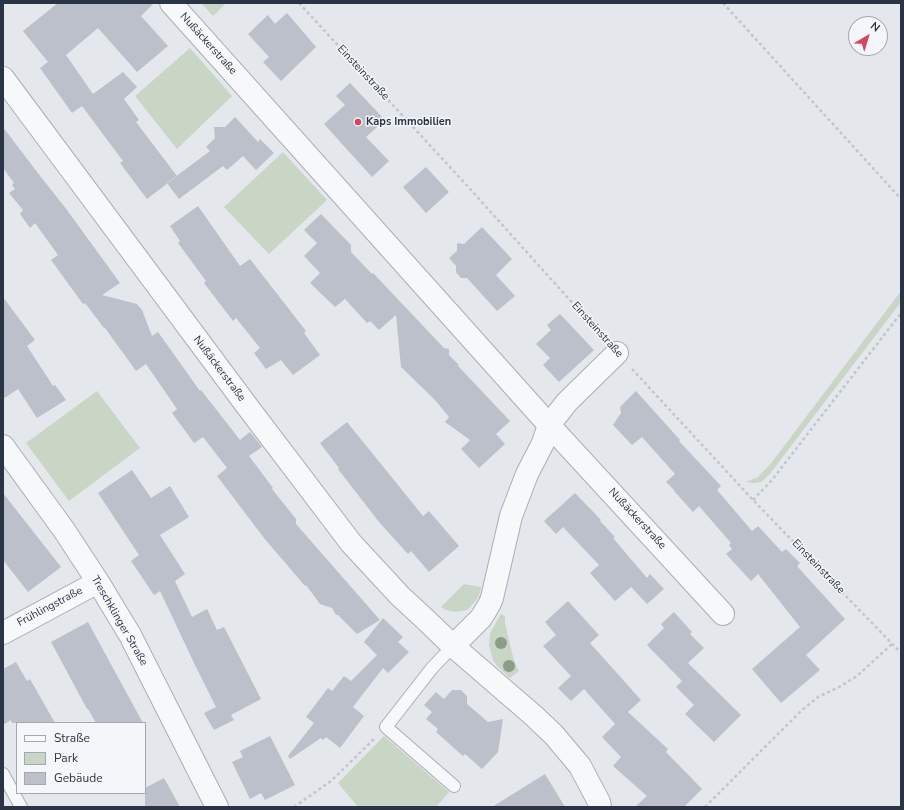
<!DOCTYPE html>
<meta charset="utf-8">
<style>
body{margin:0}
#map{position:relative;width:904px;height:810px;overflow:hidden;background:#e4e7ec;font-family:"Nunito Sans",sans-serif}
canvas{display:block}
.frame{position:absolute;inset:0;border:4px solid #2b3445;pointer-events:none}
.legend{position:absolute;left:16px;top:722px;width:130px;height:72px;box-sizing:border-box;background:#f4f6f9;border:1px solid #a4a8b1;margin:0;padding:5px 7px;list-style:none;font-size:12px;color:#2b3445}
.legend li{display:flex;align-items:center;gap:8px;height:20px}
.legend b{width:20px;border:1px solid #a4a8b1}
.north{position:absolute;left:848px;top:16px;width:40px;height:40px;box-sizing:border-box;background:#f4f6f9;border:1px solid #a4a8b1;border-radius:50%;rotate:38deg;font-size:11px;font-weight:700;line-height:16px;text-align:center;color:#2b3445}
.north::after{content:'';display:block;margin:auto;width:14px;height:18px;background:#d1495b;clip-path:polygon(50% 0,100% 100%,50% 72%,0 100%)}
</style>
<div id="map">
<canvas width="904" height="810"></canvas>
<div class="frame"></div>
<ul class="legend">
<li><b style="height:5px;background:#f7f8fa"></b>Straße</li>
<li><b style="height:11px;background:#c9d6c5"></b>Park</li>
<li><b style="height:11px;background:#bbc0ca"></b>Gebäude</li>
</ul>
<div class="north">N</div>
</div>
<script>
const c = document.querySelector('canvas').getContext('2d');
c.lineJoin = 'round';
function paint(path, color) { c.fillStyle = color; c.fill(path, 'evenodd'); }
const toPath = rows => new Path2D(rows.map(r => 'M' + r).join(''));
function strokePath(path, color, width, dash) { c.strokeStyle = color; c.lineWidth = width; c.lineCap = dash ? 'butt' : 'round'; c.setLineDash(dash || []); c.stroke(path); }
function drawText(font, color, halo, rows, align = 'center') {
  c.font = font + ' "Nunito Sans",sans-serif'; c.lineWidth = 3; c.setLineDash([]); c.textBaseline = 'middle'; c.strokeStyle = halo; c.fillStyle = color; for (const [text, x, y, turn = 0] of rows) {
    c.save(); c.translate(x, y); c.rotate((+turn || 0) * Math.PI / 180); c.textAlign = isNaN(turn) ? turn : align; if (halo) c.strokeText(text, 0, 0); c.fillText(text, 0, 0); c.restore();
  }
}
paint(toPath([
 [201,3,226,3,213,16],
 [190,48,232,96,177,149,135,96],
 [283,152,327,200,269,254,224,207],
 [901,291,901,302,769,475,761,482,754,483,746,482,758,477,772,462],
 [97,391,140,448,69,501,26,443],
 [464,584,481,587,480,593,477,599,472,605,467,610,455,612,446,610,441,607],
 [501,614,505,616,505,623,512,653,515,663,519,671,510,678,497,666,493,660,489,646,490,633],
 [384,736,449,792,436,807,358,807,338,783]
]), '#c9d6c5');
paint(toPath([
 [58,3,154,3,141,16,168,46,137,72,98,28,66,55,93,94,123,72,137,87,124,99,139,120,136,122,177,176,147,199,120,163,123,161,82,106,72,113,40,68,48,62,23,31],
 [287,13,316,47,281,81,263,62,269,57,248,34,268,15,275,24],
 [350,83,385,120,366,137,389,161,372,177,324,124,345,105,336,96],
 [235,117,258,142,260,139,274,153,256,170,243,156,227,170,223,166,179,199,167,183,210,151,206,147,215,138,214,127,225,127],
 [3,127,37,172,67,210,120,283,102,295,137,304,142,310,152,336,158,332,200,391,201,390,240,440,250,432,262,447,249,456,273,488,272,489,296,519,296,524,380,620,357,634,338,615,336,615,332,608,320,604,306,585,305,586,264,538,217,476,227,468,203,437,194,443,172,413,177,409,146,364,136,371,105,328,104,328,85,303,83,304,51,260,58,255,35,223,30,228,20,214,23,210,9,193,15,189,12,185,14,183,3,168],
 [426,167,449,192,426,213,403,187],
 [198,206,240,266,250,259,306,331,304,333,320,355,293,375,281,360,266,369,254,353,260,348,236,318,233,321,204,283,206,281,178,243,180,241,170,226],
 [321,214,351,245,351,252,372,274,373,273,444,348,449,349,449,355,459,365,458,366,510,421,496,434,505,444,479,468,461,449,470,440,445,422,449,417,436,401,401,367,396,315,379,330,370,321,367,323,345,299,335,307,310,283,320,273,304,256,317,243,304,230],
 [482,227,512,259,496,275,515,296,497,311,467,278,461,278,456,272,456,266,449,258,457,251,457,243,464,244],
 [3,297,35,340,27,346,53,386,55,385,66,400,37,418,18,389,3,399],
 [560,314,594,350,559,382,543,365,550,358,536,344,551,330,547,325],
 [636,391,680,440,679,441,721,486,717,490,752,531,758,526,782,552,786,549,800,563,797,566,845,619,806,655,820,670,781,703,752,669,800,627,758,574,751,581,726,554,732,549,729,545,731,543,699,506,693,512,674,491,674,490,666,482,675,474,642,437,632,445,613,425,621,413,620,407],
 [347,422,423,516,429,511,459,546,429,572,411,551,408,554,379,522,338,469,339,468,320,443],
 [132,470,151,498,170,486,189,517,160,535,185,574,175,581,192,617,207,609,217,630,224,627,261,699,231,715,234,720,214,730,204,713,216,707,195,665,160,591,154,595,131,561,139,555,98,493],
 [3,493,61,567,28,592,3,560],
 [575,493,601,520,600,521,615,537,613,538,647,578,650,574,664,589,647,604,631,587,615,601,590,573,599,565,563,527,556,534,544,521],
 [568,601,599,635,590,643,641,700,628,712,668,749,666,752,702,789,684,807,635,807,647,796,613,766,621,757,602,737,615,724,584,689,571,701,558,688,571,676,543,646,556,635,545,622],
 [674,612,692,632,690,634,704,648,688,663,741,715,714,742,685,714,694,705,676,687,682,681,647,645,664,628,661,624],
 [383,618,403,637,398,642,409,652,388,673,383,668,353,707,364,716,340,748,326,737,323,740,321,738,290,759,288,756,314,723,306,717,328,688,332,691,344,676,351,681,377,655,364,642],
 [88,622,114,670,143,723,96,723,88,709,87,709,51,642],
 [16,662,27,681,30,679,55,723,12,723,11,720,3,725,3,669],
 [452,690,461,690,467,696,467,704,488,722,503,719,498,752,482,769,465,754,463,756,436,732,438,729,426,719,432,712,424,705,436,692,444,699],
 [270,736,295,785,265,800,261,793,250,799,232,762,243,757,240,751],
 [545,774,565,807,492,807],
 [164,778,180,807,145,807,145,788]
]), '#bbc0ca');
const service = toPath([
 [453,646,432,668,386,727,454,786],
 [3,774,21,807]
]);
const minor = toPath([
 [171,3,549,425,723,614],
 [3,78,247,406,351,543,400,596,426,620,453,646,534,716,554,735,580,766,599,802,600,807],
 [3,446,64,530,98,582,130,635,217,807],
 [3,633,98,582],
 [453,646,481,618,489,605,492,598,511,516,527,474,543,443,549,425,567,402,617,353]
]);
strokePath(service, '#a9aeb7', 14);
strokePath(minor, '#a9aeb7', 24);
strokePath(toPath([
 [299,3,471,190,603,337],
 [723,3,901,199],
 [632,369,753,500,901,653],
 [753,500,772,480,901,313],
 [294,807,331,781,374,739],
 [705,807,802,710,818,697,841,686,857,676,892,644]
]), '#c2c5cb', 2.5, [3, 3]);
strokePath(service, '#f7f8fa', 12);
strokePath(minor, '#f7f8fa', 22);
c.fillStyle = '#899d89';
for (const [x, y] of [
 [501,643],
 [509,666]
]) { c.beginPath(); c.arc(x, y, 6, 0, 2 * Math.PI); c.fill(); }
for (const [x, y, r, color] of [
 [358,122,4,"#d1495b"]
]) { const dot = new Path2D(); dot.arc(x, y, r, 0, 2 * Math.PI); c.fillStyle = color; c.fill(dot); strokePath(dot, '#f4f6f9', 1.5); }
drawText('11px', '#2b3445', '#f4f6f9', [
 ["Nußäckerstraße",208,44,48],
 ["Einsteinstraße",363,73,47],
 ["Einsteinstraße",597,330,48],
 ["Nußäckerstraße",219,369,53],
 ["Nußäckerstraße",637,519,47],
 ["Einsteinstraße",818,567,46],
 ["Frühlingstraße",50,607,-28],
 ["Treschklinger Straße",119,621,60]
]);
drawText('bold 11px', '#2b3445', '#f4f6f9', [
 ["Kaps Immobilien",366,122]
], 'left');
</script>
